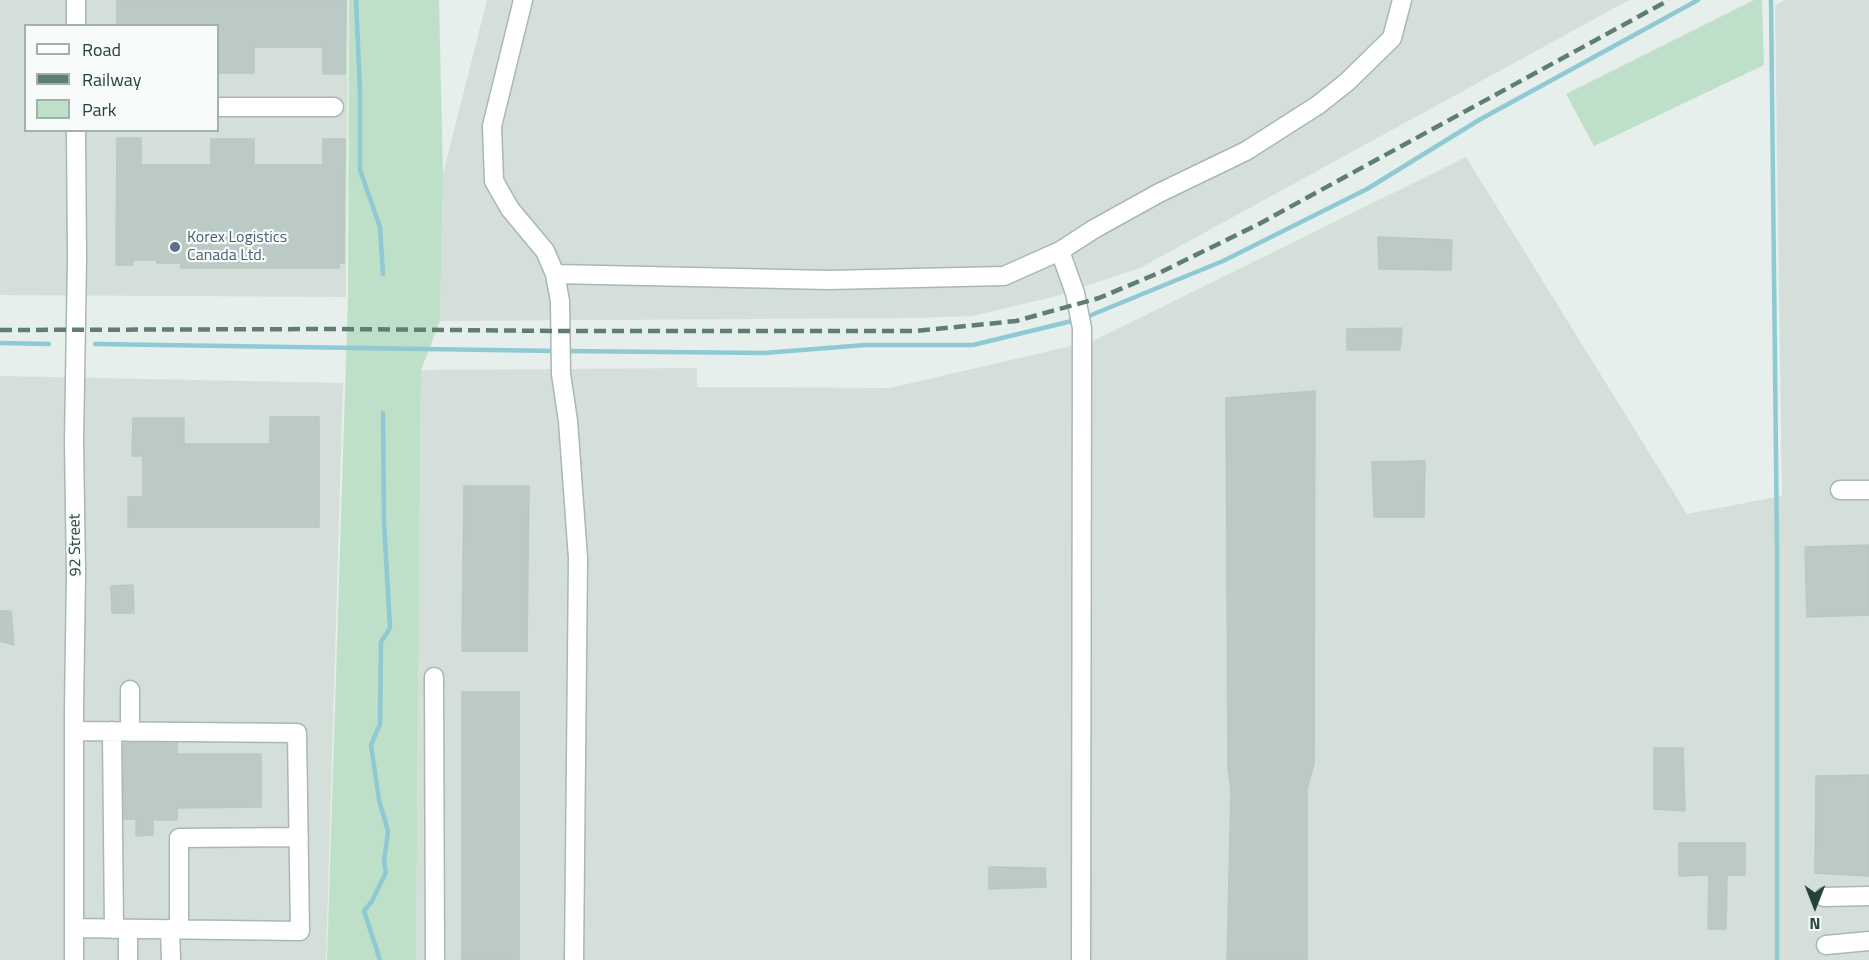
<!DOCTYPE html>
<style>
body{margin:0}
#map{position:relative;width:1869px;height:960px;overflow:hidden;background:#e6efeb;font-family:"Titillium Web",sans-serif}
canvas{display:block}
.legend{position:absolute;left:24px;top:24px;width:195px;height:108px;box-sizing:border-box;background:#f7fbf9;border:2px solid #a3b1ad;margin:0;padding:8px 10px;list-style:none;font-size:18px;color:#24423a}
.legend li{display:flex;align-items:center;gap:12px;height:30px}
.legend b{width:30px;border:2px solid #a3b1ad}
.north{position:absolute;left:1785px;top:876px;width:60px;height:60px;-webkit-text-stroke:4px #f7fbf9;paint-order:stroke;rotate:180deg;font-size:16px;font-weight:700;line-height:24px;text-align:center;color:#24423a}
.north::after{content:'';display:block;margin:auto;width:21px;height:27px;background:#24423a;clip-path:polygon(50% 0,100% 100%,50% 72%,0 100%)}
</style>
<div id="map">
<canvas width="1869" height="960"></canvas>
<ul class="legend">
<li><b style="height:8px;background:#fff"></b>Road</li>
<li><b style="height:8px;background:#5f7d75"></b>Railway</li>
<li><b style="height:16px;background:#bfe0c8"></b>Park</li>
</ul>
<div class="north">N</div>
</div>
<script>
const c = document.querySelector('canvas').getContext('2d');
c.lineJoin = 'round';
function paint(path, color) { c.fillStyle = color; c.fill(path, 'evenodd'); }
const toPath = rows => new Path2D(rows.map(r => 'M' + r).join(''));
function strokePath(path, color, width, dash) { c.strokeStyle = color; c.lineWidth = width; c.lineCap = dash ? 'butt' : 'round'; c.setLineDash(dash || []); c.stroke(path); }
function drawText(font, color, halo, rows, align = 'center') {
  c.font = font + ' "Titillium Web",sans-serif'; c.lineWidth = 4.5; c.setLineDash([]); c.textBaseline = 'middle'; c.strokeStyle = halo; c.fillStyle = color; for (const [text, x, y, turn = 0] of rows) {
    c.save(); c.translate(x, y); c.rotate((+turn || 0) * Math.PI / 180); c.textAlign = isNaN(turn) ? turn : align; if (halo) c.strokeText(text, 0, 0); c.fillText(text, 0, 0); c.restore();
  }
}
paint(toPath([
 [0,0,348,0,346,297,0,295],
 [26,26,218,26,218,130,26,130],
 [487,0,1629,0,1140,268,1053,297,972,316,916,318,440,321,443,174],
 [1784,0,1869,0,1869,960,416,960,421,370,697,368,697,387,890,388,1093,341,1466,157,1687,514,1782,496,1775,6],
 [0,376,343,383,326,960,0,960]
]), '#d4dfda');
paint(toPath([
 [349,0,439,0,443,174,440,321,421,370,416,960,327,960,348,297],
 [1754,0,1762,0,1764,65,1594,146,1566,94]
]), '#bfe0c8');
strokePath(toPath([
 [356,0,360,90,360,170,380,227,383,274],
 [1771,0,1777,547,1777,960],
 [1084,318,1223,261,1367,189,1479,120,1698,0],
 [0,343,49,344],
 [95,344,557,351],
 [565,351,764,353,865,345,973,345,1076,320],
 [380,960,364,911,372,901,386,872,384,862,388,831,379,800,371,745,380,724,381,642,390,628,384,522,383,413]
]), '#8ec9d4', 4.5);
const building = toPath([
 [117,0,346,0,345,74,323,74,323,47,254,47,254,73,218,73,218,26,117,26,117,0],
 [117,138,141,138,141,165,211,165,211,139,254,139,254,165,323,165,323,139,345,139,344,263,339,263,339,268,181,268,181,263,157,263,157,260,133,260,133,265,116,265,117,138],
 [1378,237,1452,240,1451,270,1379,269,1378,237],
 [1402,328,1400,350,1347,350,1347,329,1402,328],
 [1315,391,1314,764,1307,789,1307,960,1227,960,1231,791,1228,768,1226,398,1315,391],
 [270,417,319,417,319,527,128,527,128,497,143,497,143,456,132,456,133,418,184,418,184,444,270,444,270,417],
 [1425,461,1424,517,1374,517,1372,462,1425,461],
 [464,486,529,486,527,651,462,651,464,486],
 [1869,545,1869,615,1807,617,1805,547,1869,545],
 [133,585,134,613,112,613,111,586,133,585],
 [0,611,11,611,14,645,0,641,0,611],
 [462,692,519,692,519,960,462,960,462,692],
 [123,743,177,743,177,754,261,754,261,807,177,808,177,820,153,820,153,835,136,836,136,819,124,819,123,743],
 [1654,748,1683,748,1685,811,1654,809,1654,748],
 [1869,775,1869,876,1815,873,1816,776,1869,775],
 [1679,843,1745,843,1745,875,1727,875,1726,929,1708,929,1709,875,1679,876,1679,843],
 [989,867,1045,868,1046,887,989,889,989,867]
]);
paint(building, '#bbcac4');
strokePath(building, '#b8c9c2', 1.5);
const minor = toPath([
 [76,0,76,26],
 [523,0,492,126,494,181,510,209,545,251,555,274,560,301,561,374,568,421,578,558,574,960],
 [218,107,334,107],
 [555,274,829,280,1004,276,1060,251],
 [1840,490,1869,490],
 [434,677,435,960],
 [112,731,114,929],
 [130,732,130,690],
 [1824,897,1869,896],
 [74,928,300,931,297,733,74,731],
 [128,929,128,960],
 [170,929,171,960],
 [179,929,179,838,299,837],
 [1826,945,1869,941],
 [74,960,74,709,76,574,74,442,77,259,76,130],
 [1081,960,1082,328,1075,293,1060,251,1094,229,1159,193,1246,151,1318,105,1347,82,1392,38,1402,0]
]);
strokePath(minor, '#a8b8b2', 21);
strokePath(minor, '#fff', 18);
strokePath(toPath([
 [0,330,340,329,560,331,916,331,1016,321,1099,298,1161,272,1257,225,1669,0]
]), '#5f7d75', 4.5, [12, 6]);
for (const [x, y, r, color] of [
 [175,247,6,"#5c6f8a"]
]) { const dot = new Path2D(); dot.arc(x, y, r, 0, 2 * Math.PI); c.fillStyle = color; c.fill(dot); strokePath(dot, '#f7fbf9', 2); }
drawText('16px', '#4e5e75', '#f7fbf9', [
 ["Korex Logistics",187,238],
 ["Canada Ltd.",187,256]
], 'left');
drawText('16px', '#24423a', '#f7fbf9', [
 ["92 Street",76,545,-91]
]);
</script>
